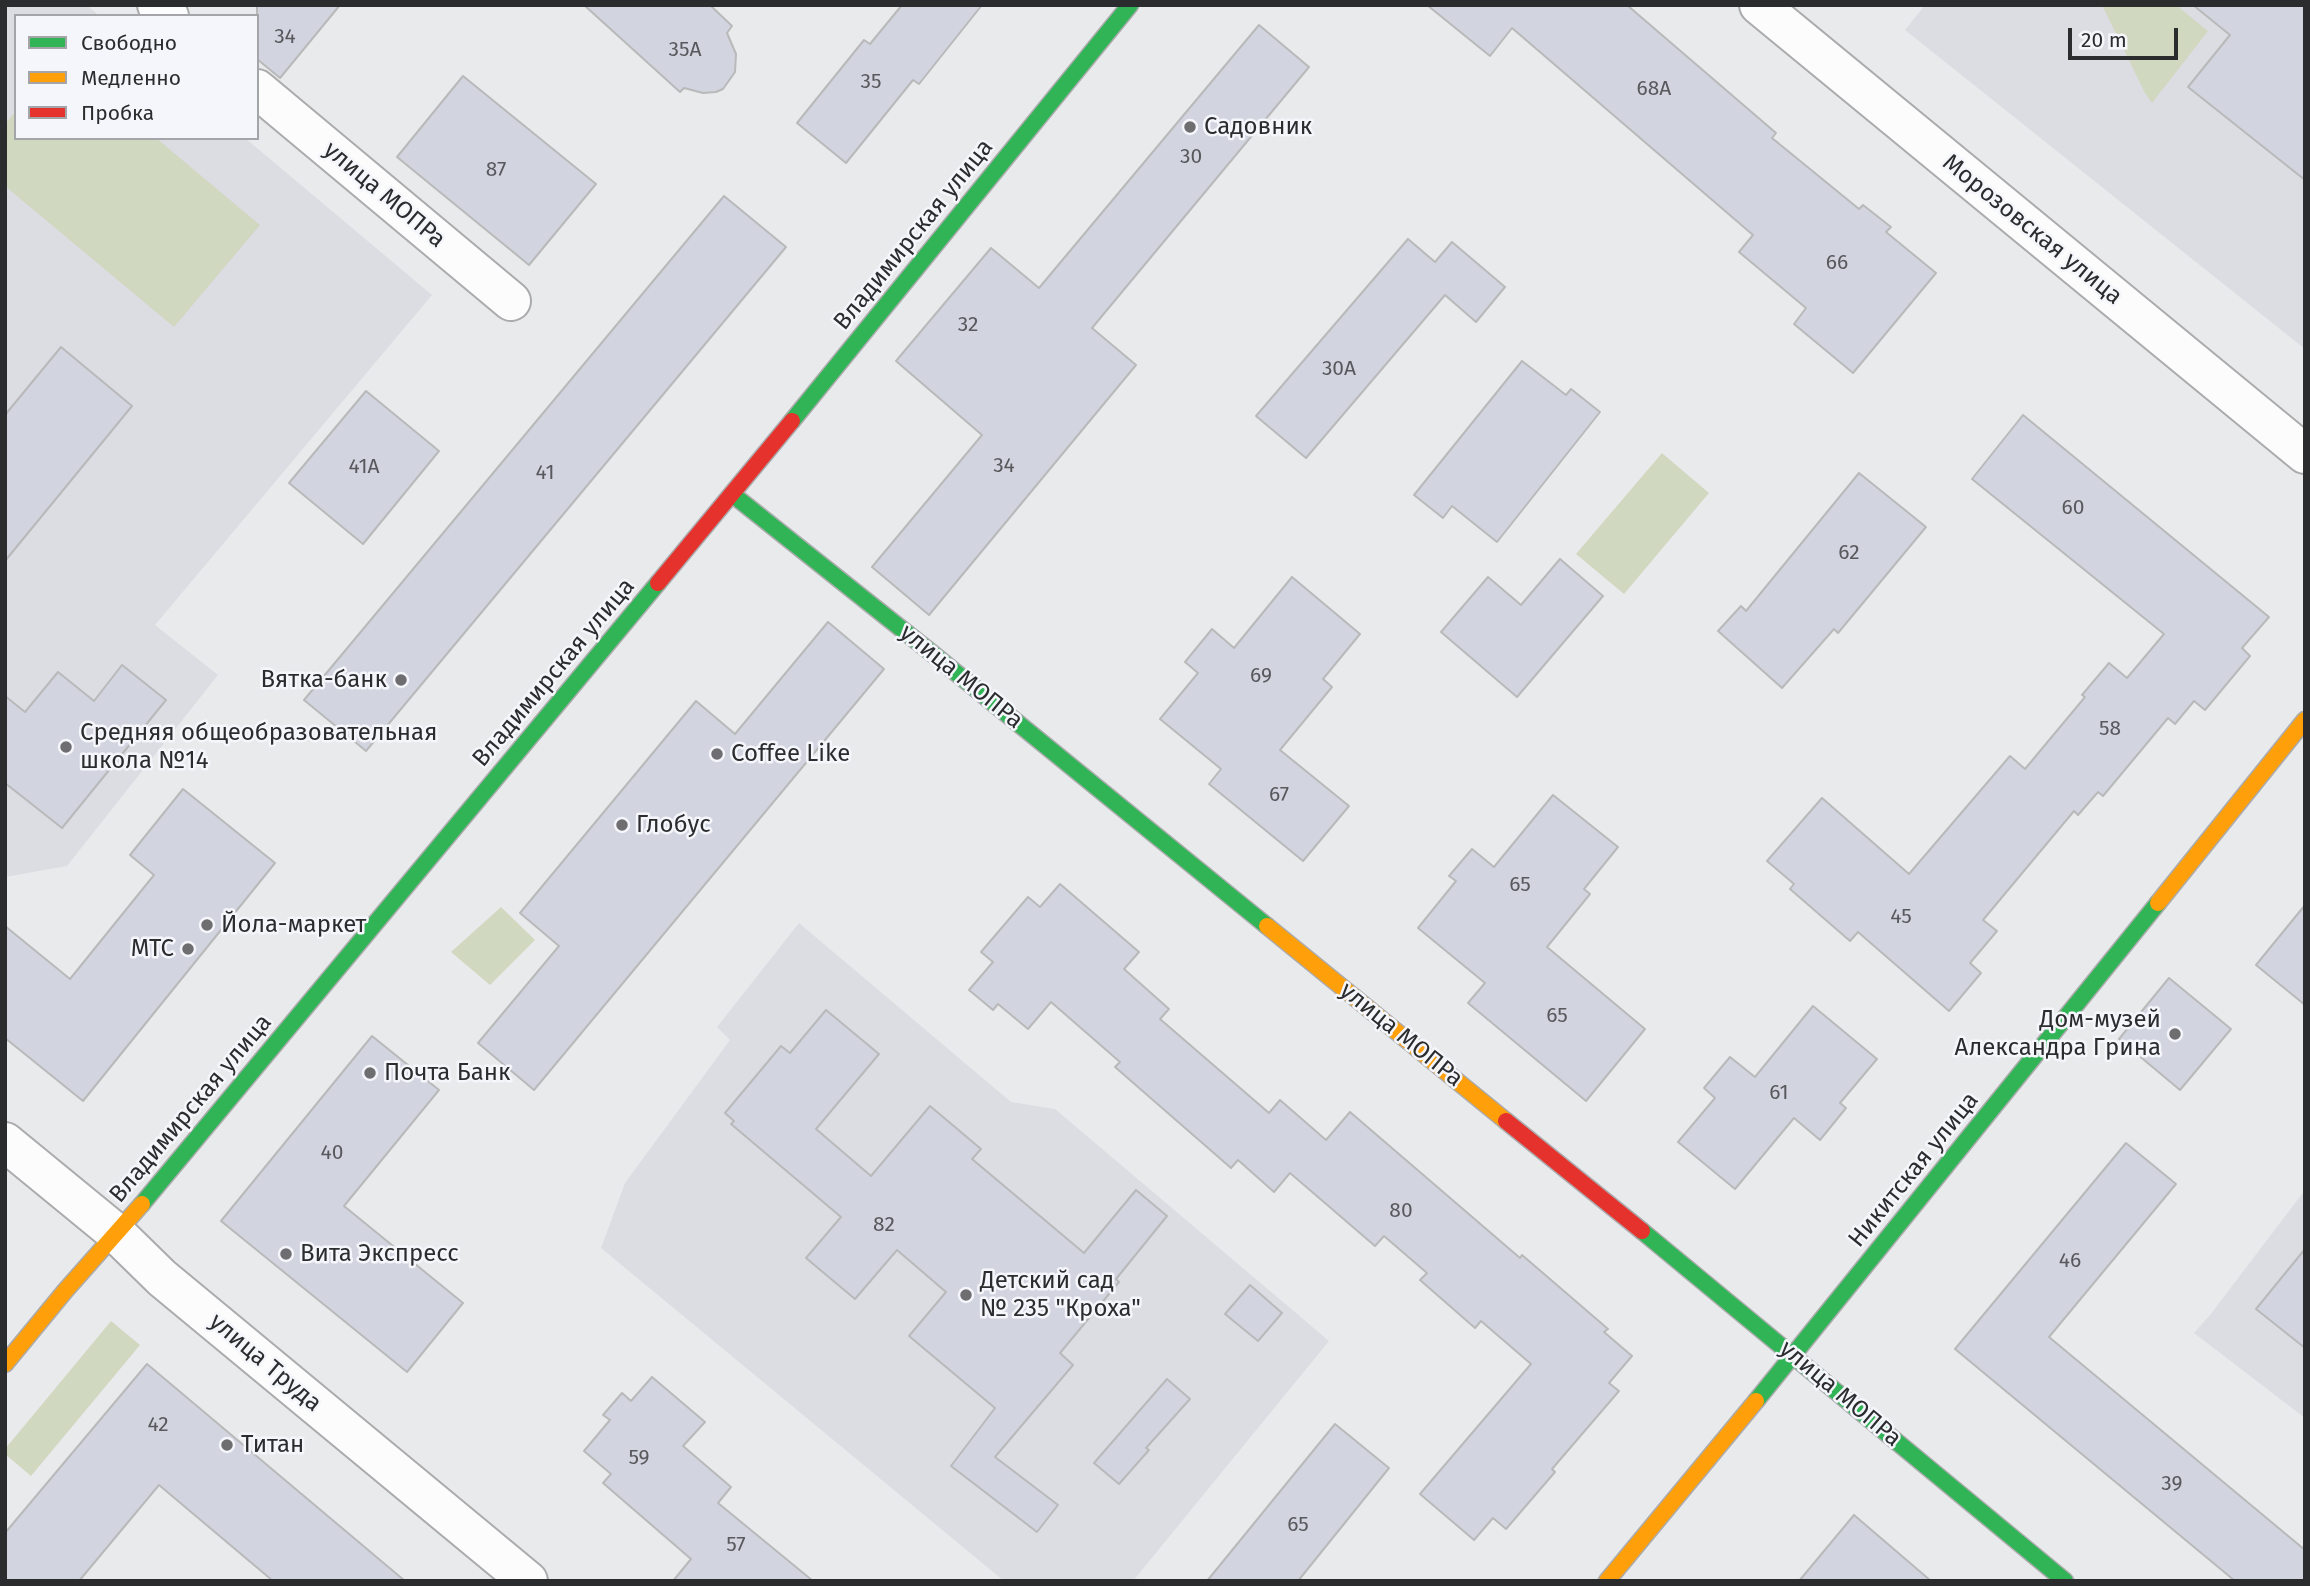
<!DOCTYPE html>
<meta charset="utf-8">
<style>
body{margin:0}
#map{position:relative;width:2310px;height:1586px;overflow:hidden;background:#e9eaec;font-family:"Fira Sans",sans-serif}
canvas{display:block}
.frame{position:absolute;inset:0;border:7px solid #2b2c2e;pointer-events:none}
.legend{position:absolute;left:14px;top:14px;width:245px;height:126px;box-sizing:border-box;background:#f5f6fb;border:2px solid #a4a5a9;margin:0;padding:9px 12px;list-style:none;font-size:21px;color:#2b2c2e}
.legend li{display:flex;align-items:center;gap:14px;height:35px}
.legend b{width:35px;border:2px solid #a4a5a9}
.scale{position:absolute;left:2068px;top:28px;width:110px;height:32px;box-sizing:border-box;border:4px solid #2b2c2e;border-top:0;padding-left:9px;font-size:21px;line-height:24px;white-space:nowrap;color:#2b2c2e;-webkit-text-stroke:5px #f5f6fb;paint-order:stroke}
</style>
<div id="map">
<canvas width="2310" height="1586"></canvas>
<div class="frame"></div>
<ul class="legend">
<li><b style="height:9px;background:#30b455"></b>Свободно</li>
<li><b style="height:9px;background:#ff9f0a"></b>Медленно</li>
<li><b style="height:9px;background:#e5322d"></b>Пробка</li>
</ul>
<div class="scale">20 m</div>
</div>
<script>
const c = document.querySelector('canvas').getContext('2d');
c.lineJoin = 'round';
function paint(path, color) { c.fillStyle = color; c.fill(path, 'evenodd'); }
const toPath = rows => new Path2D(rows.map(r => 'M' + r).join(''));
function strokePath(path, color, width, dash) { c.strokeStyle = color; c.lineWidth = width; c.lineCap = dash ? 'butt' : 'round'; c.setLineDash(dash || []); c.stroke(path); }
function drawText(font, color, halo, rows, align = 'center') {
  c.font = font + ' "Fira Sans",sans-serif'; c.lineWidth = 5; c.setLineDash([]); c.textBaseline = 'middle'; c.strokeStyle = halo; c.fillStyle = color; for (const [text, x, y, turn = 0] of rows) {
    c.save(); c.translate(x, y); c.rotate((+turn || 0) * Math.PI / 180); c.textAlign = isNaN(turn) ? turn : align; if (halo) c.strokeText(text, 0, 0); c.fillText(text, 0, 0); c.restore();
  }
}
paint(toPath([
 [5,5,87,5,99,16,16,16,16,138,245,138,432,295,155,625,218,675,67,866,5,877],
 [1925,5,2305,5,2305,349,1905,30],
 [799,923,1011,1102,1055,1109,1329,1341,1133,1581,1004,1581,601,1248,625,1183,730,1040,717,1027],
 [2305,1190,2305,1418,2194,1333,2210,1315]
]), '#dbdde3');
paint(toPath([
 [2102,5,2176,5,2208,31,2152,103,2145,93],
 [16,111,16,138,156,138,260,225,174,327,5,186,5,124],
 [1662,453,1709,493,1624,594,1576,554],
 [501,907,535,940,490,985,451,952],
 [111,1321,140,1345,31,1476,5,1454,5,1449]
]), '#d1d8c0');
const building = toPath([
 [257,5,340,5,280,78,257,59,257,5],
 [584,5,710,5,732,26,727,33,736,54,735,72,723,89,716,92,703,93,684,88,680,92,584,5],
 [902,5,982,5,919,84,913,80,846,163,797,123,864,40,870,44,902,5],
 [1427,5,1627,5,1776,133,1772,138,1859,209,1863,205,1891,227,1886,232,1936,273,1853,373,1794,324,1806,308,1739,252,1753,235,1512,28,1490,56,1427,5],
 [2193,5,2305,5,2305,180,2188,87,2230,35,2193,5],
 [1259,25,1309,67,1092,328,1136,365,929,615,872,567,982,435,896,361,991,248,1039,288,1259,25],
 [463,76,596,184,529,265,397,157,463,76],
 [724,196,786,247,366,751,304,700,724,196],
 [1408,239,1435,262,1452,242,1505,287,1476,322,1445,295,1306,458,1256,416,1408,239],
 [61,347,132,406,5,561,5,415,61,347],
 [1522,361,1566,395,1571,389,1600,412,1497,542,1452,506,1443,518,1414,495,1522,361],
 [366,391,439,451,363,544,289,483,366,391],
 [2023,415,2269,617,2242,648,2250,656,2205,710,2194,701,2175,724,2168,718,2103,796,2098,792,2078,815,2074,811,1983,920,1997,931,1970,963,1981,973,1949,1011,1858,932,1850,941,1790,889,1794,884,1767,861,1822,798,1909,874,2010,756,2025,769,2085,697,2082,695,2109,663,2127,678,2164,634,1972,479,2023,415],
 [1859,473,1926,527,1838,633,1834,629,1782,688,1718,631,1741,606,1746,611,1859,473],
 [1560,559,1603,596,1517,697,1441,632,1488,577,1521,605,1560,559],
 [1292,577,1360,634,1323,679,1332,687,1280,750,1349,806,1303,861,1209,784,1221,769,1160,719,1198,673,1185,662,1212,629,1234,648,1292,577],
 [828,622,884,669,534,1090,478,1043,559,946,520,913,696,701,735,734,828,622],
 [122,665,166,700,62,828,5,783,5,696,25,712,58,672,94,701,122,665],
 [183,789,275,863,83,1101,5,1038,5,926,70,979,154,875,130,855,183,789],
 [1553,795,1618,847,1584,889,1590,894,1547,947,1645,1029,1586,1101,1468,1003,1485,983,1418,928,1456,881,1449,876,1472,849,1494,867,1553,795],
 [1060,884,1139,952,1124,969,1169,1009,1160,1019,1269,1113,1280,1100,1326,1140,1350,1112,1520,1258,1522,1255,1579,1304,1608,1329,1604,1332,1632,1356,1609,1383,1619,1391,1552,1469,1555,1472,1506,1529,1493,1518,1474,1540,1420,1494,1531,1364,1481,1321,1475,1328,1420,1280,1427,1273,1384,1236,1375,1246,1290,1173,1274,1192,1238,1160,1231,1168,1115,1067,1120,1062,1051,1002,1028,1029,998,1004,993,1010,969,990,993,962,981,952,1028,897,1040,907,1060,884],
 [2305,905,2305,1005,2256,965,2305,905],
 [2169,978,2231,1029,2180,1090,2119,1039,2169,978],
 [1813,1006,1877,1059,1840,1103,1846,1108,1820,1140,1794,1118,1735,1189,1678,1142,1715,1098,1704,1088,1730,1057,1755,1077,1813,1006],
 [826,1010,879,1054,816,1129,871,1176,930,1106,981,1149,972,1159,1084,1253,1136,1190,1167,1216,1116,1279,1119,1282,1060,1353,1073,1365,995,1457,1058,1505,1037,1532,951,1466,995,1408,909,1336,946,1292,897,1250,855,1299,806,1258,841,1217,731,1124,734,1121,725,1113,781,1046,790,1053,826,1010],
 [372,1036,439,1090,344,1206,463,1303,407,1372,221,1221,372,1036],
 [2126,1143,2176,1184,2049,1337,2305,1550,2305,1581,2235,1581,1955,1349,2126,1143],
 [2305,1249,2305,1348,2256,1309,2305,1249],
 [1250,1285,1282,1313,1258,1341,1225,1314,1250,1285],
 [147,1364,405,1581,273,1581,159,1485,79,1581,5,1581,5,1533,147,1364],
 [652,1377,705,1422,683,1446,731,1487,718,1503,813,1581,673,1581,691,1559,603,1483,611,1474,584,1451,610,1420,603,1415,622,1393,631,1401,652,1377],
 [1167,1379,1190,1399,1146,1448,1149,1450,1119,1484,1094,1463,1167,1379],
 [1335,1424,1389,1468,1298,1581,1207,1581,1335,1424],
 [1854,1515,1931,1581,1799,1581,1854,1515]
]);
paint(building, '#d2d5e0');
strokePath(building, '#b9b9ba', 2);
const street = toPath([
 [157,5,169,16],
 [1759,5,2305,454],
 [257,89,511,301],
 [5,1142,116,1233,162,1278,528,1581]
]);
const fast = toPath([
 [792,421,1130,5],
 [732,494,933,654,1267,926],
 [142,1204,658,583],
 [1642,1231,2065,1581],
 [1756,1401,2158,903]
]);
const slow = toPath([
 [2158,903,2305,720],
 [1267,926,1506,1121],
 [5,1364,65,1291,142,1204],
 [1607,1581,1756,1401]
]);
const jam = toPath([
 [658,583,792,421],
 [1506,1121,1642,1231]
]);
strokePath(street, '#ababad', 42);
strokePath(fast, '#ababad', 19);
strokePath(slow, '#ababad', 19);
strokePath(jam, '#ababad', 19);
strokePath(street, '#fcfcfc', 38);
strokePath(fast, '#30b455', 16);
strokePath(slow, '#ff9f0a', 16);
strokePath(jam, '#e5322d', 16);
for (const [x, y, r, color] of [
 [1190,127,7,"#6e6e70"],
 [401,680,7,"#6e6e70"],
 [66,747,7,"#6e6e70"],
 [717,754,7,"#6e6e70"],
 [622,825,7,"#6e6e70"],
 [207,925,7,"#6e6e70"],
 [188,949,7,"#6e6e70"],
 [2175,1034,7,"#6e6e70"],
 [370,1073,7,"#6e6e70"],
 [286,1254,7,"#6e6e70"],
 [966,1295,7,"#6e6e70"],
 [227,1445,7,"#6e6e70"]
]) { const dot = new Path2D(); dot.arc(x, y, r, 0, 2 * Math.PI); c.fillStyle = color; c.fill(dot); strokePath(dot, '#f5f6fb', 2.5); }
drawText('21px', '#58595d', null, [
 ["34",285,37],
 ["35А",685,50],
 ["35",871,82],
 ["68А",1654,89],
 ["30",1191,157],
 ["87",496,170],
 ["66",1837,263],
 ["32",968,325],
 ["30А",1339,369],
 ["34",1004,466],
 ["41А",364,467],
 ["41",545,473],
 ["60",2073,508],
 ["62",1849,553],
 ["69",1261,676],
 ["58",2110,729],
 ["67",1279,795],
 ["65",1520,885],
 ["45",1901,917],
 ["65",1557,1016],
 ["61",1779,1093],
 ["40",332,1153],
 ["80",1401,1211],
 ["82",884,1225],
 ["46",2070,1261],
 ["42",158,1425],
 ["59",639,1458],
 ["39",2172,1484],
 ["65",1298,1525],
 ["57",736,1545]
]);
drawText('24px', '#2b2c2e', '#f5f6fb', [
 ["Садовник",1204,127],
 ["Вятка-банк",387,680,"right"],
 ["Средняя общеобразовательная",80,733],
 ["школа №14",80,761],
 ["Coffee Like",731,754],
 ["Глобус",636,825],
 ["Йола-маркет",221,925],
 ["МТС",174,949,"right"],
 ["Дом-музей",2161,1020,"right"],
 ["Александра Грина",2161,1048,"right"],
 ["Почта Банк",384,1073],
 ["Вита Экспресс",300,1254],
 ["Детский сад",980,1281],
 ["№ 235 \"Кроха\"",980,1309],
 ["Титан",241,1445]
], 'left');
drawText('24px', '#2b2c2e', '#f5f6fb', [
 ["улица МОПРа",384,195,40],
 ["Морозовская улица",2032,230,39],
 ["Владимирская улица",914,235,-51],
 ["Владимирская улица",554,673,-50],
 ["улица МОПРа",961,677,39],
 ["улица МОПРа",1401,1035,39],
 ["Владимирская улица",191,1109,-50],
 ["Никитская улица",1914,1170,-51],
 ["улица Труда",265,1363,40],
 ["улица МОПРа",1840,1394,40]
]);
</script>
